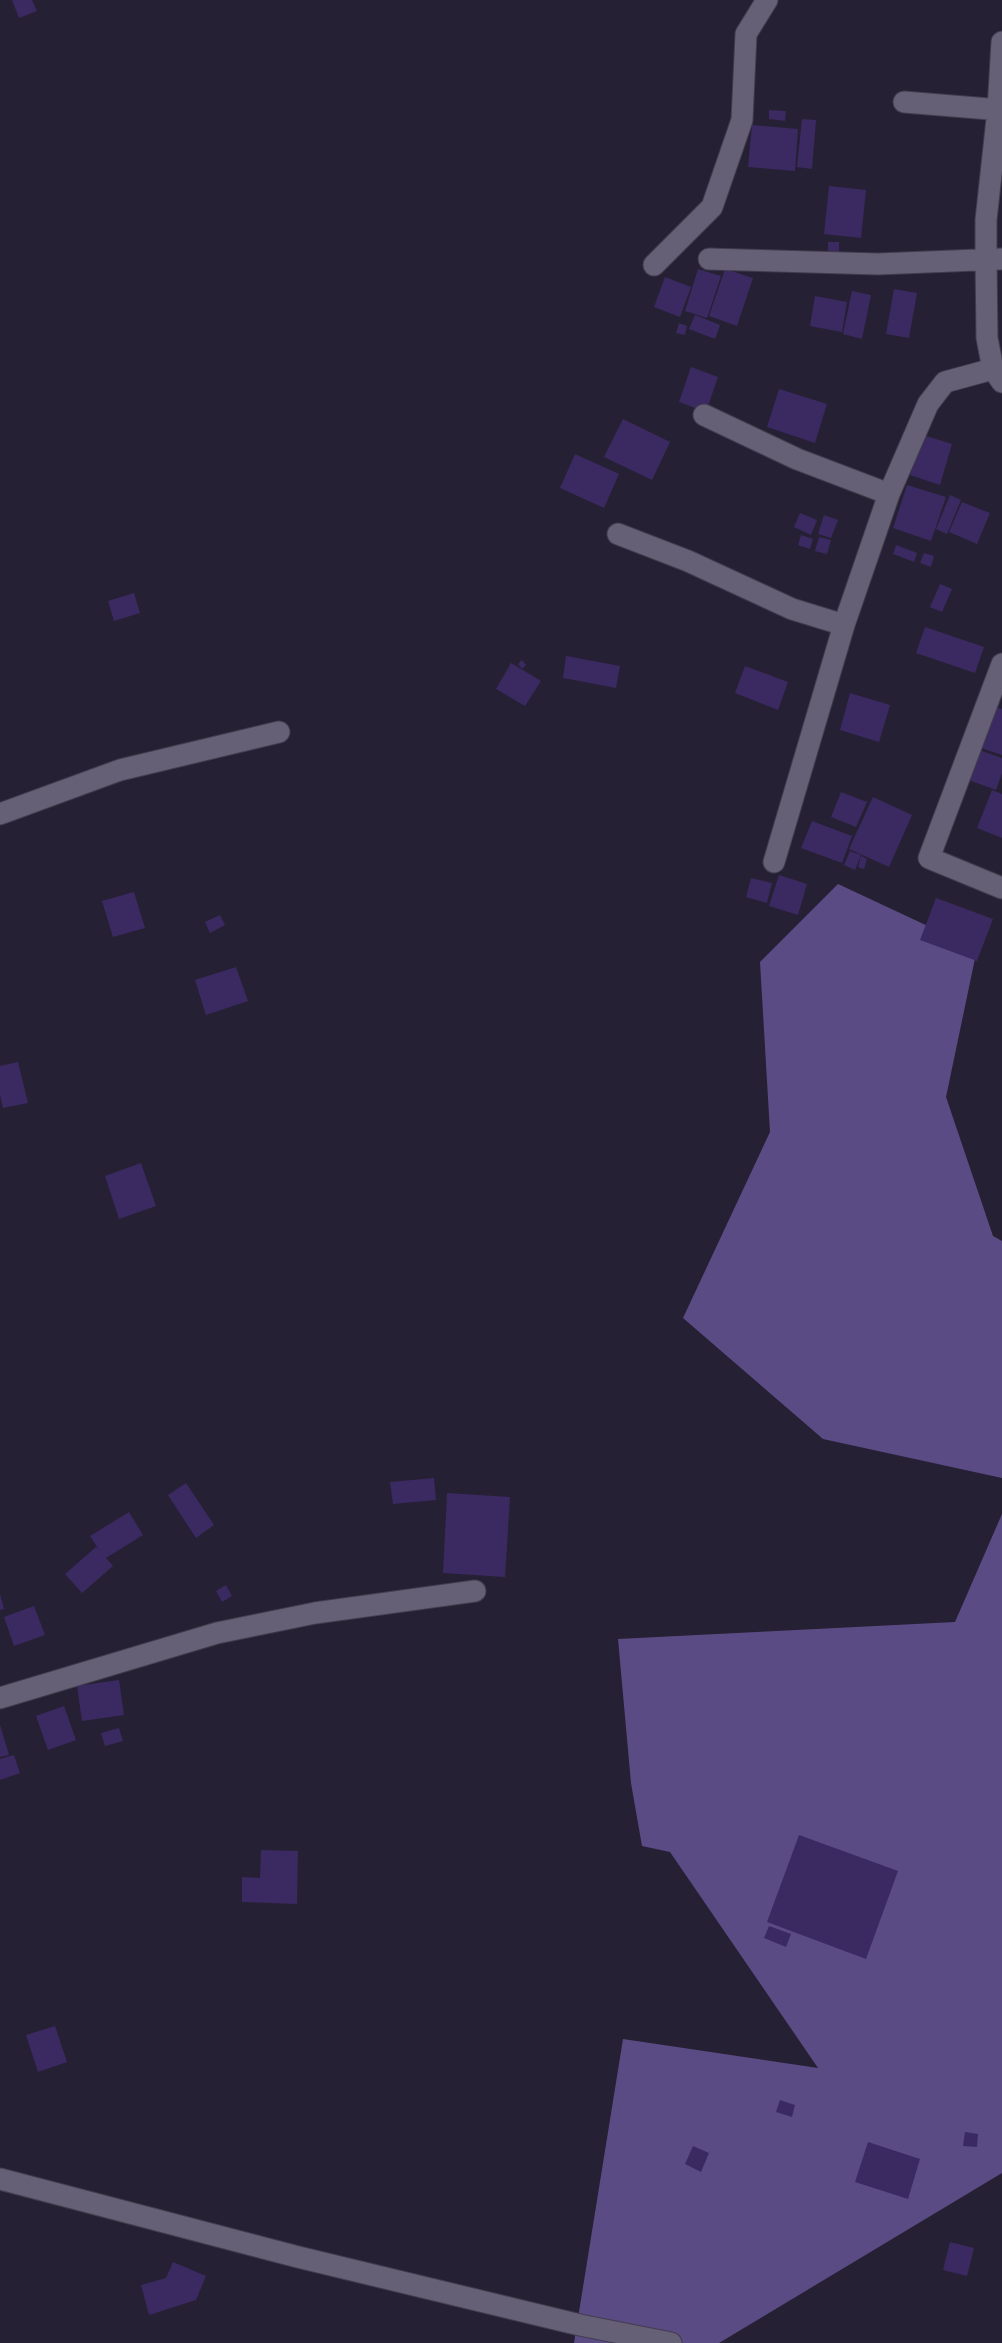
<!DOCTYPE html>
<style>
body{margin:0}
canvas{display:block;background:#252033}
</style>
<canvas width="1002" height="2343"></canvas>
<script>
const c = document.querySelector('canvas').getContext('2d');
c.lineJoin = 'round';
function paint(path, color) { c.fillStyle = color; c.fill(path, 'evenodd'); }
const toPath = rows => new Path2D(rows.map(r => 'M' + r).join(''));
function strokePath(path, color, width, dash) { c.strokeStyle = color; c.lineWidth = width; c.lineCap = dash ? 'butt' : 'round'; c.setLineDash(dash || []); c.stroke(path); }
paint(toPath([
 [838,884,977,949,946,1097,993,1236,1002,1241,1002,1478,823,1439,683,1318,770,1132,760,962],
 [1002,1514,1002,2173,719,2343,574,2343,623,2039,818,2068,670,1852,642,1846,631,1783,618,1639,955,1622]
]), '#5b4b85');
paint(toPath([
 [12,0,32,0,37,11,19,18],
 [769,110,786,111,785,121,769,119],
 [802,119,816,120,812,169,797,167],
 [752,125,798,129,795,171,748,167],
 [829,186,866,190,861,238,824,234],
 [828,242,839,242,839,255,828,254],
 [698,269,721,276,707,318,685,311],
 [725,269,753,278,737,326,709,316],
 [665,277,691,287,680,317,654,307],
 [894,289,917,293,909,338,886,334],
 [852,291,871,295,862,339,843,334],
 [815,296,847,302,842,332,810,326],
 [695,315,720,325,715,339,689,329],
 [679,323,687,326,685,335,676,333],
 [691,367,718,377,706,412,679,402],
 [779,389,827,404,815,443,767,427],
 [623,419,670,442,652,480,604,457],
 [923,435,952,444,940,485,910,475],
 [575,454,619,474,604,508,560,488],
 [907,485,946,497,931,541,893,528],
 [950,495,961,500,947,534,936,529],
 [962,502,990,513,977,544,949,532],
 [800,513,817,520,811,535,794,527],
 [824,515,838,520,831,538,818,534],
 [801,535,813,539,810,549,798,545],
 [819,537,831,540,827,554,815,551],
 [896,545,917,553,914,562,893,554],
 [924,553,934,556,931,567,920,563],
 [940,584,952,589,942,612,930,607],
 [134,593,140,613,114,621,108,601],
 [925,627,984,647,975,673,916,653],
 [566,656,620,666,616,688,563,678],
 [522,660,526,665,522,669,518,664],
 [511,663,541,681,525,706,496,689],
 [745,666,788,682,778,710,735,693],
 [850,693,890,705,879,742,840,730],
 [992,706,1002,709,1002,755,978,747],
 [973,748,1002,758,1002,773,996,790,963,778],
 [992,790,1002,794,1002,838,977,828],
 [841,792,867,802,856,827,831,817],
 [873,797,912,815,889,867,849,849],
 [812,821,852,836,842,863,801,848],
 [850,851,861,855,855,870,844,865],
 [861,856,867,859,864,869,858,867],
 [779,875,807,884,798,915,769,906],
 [751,878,772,883,767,903,746,897],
 [134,892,145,928,113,937,102,901],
 [936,898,993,919,977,961,920,940],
 [220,915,225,925,210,933,205,922],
 [236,967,248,1001,206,1015,195,980],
 [18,1062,28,1103,3,1108,0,1095,0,1066],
 [141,1163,156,1206,119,1219,105,1176],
 [434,1478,436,1500,393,1504,390,1482],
 [186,1483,214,1525,196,1538,168,1495],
 [447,1493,510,1497,505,1577,443,1573],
 [129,1512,143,1535,106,1558,113,1566,82,1593,65,1574,96,1547,99,1550,90,1536],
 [226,1585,232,1596,222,1602,216,1591],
 [0,1594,4,1609,0,1610],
 [34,1606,45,1635,14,1646,4,1617],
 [119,1680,124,1715,82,1721,77,1686],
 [64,1706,76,1740,48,1750,36,1716],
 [0,1725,9,1755,0,1757],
 [119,1728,123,1741,105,1746,101,1733],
 [14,1755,20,1773,0,1780,0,1759],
 [799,1835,898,1871,866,1959,767,1922],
 [261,1850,298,1851,297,1904,242,1902,242,1877,260,1878],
 [769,1926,791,1934,786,1947,764,1938],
 [55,2026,67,2062,38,2072,26,2035],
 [780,2100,795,2105,792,2117,776,2112],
 [965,2132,978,2134,977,2147,963,2146],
 [868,2142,920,2159,908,2199,855,2182],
 [693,2146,709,2153,701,2172,685,2164],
 [950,2242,974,2248,967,2276,943,2270],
 [173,2262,206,2276,196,2300,149,2315,141,2285,166,2278]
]), '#3b2961');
const minor = toPath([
 [1002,42,998,110,986,220,986,258,987,338,993,369,1002,382],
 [904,102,1002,110],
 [709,259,878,264,1002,259],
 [654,265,712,207,742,120,746,34,767,0],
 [704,415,797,459,889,494],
 [618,534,688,561,792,609,844,625],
 [1002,664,929,858,1002,888],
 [0,814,120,770,279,732],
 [774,862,844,625,889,494,928,404,945,382,993,369],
 [0,1698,217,1633,315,1613,475,1591],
 [0,2179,298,2257,580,2325,671,2343]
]);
strokePath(minor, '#423d4d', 23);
strokePath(minor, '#656076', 21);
</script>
